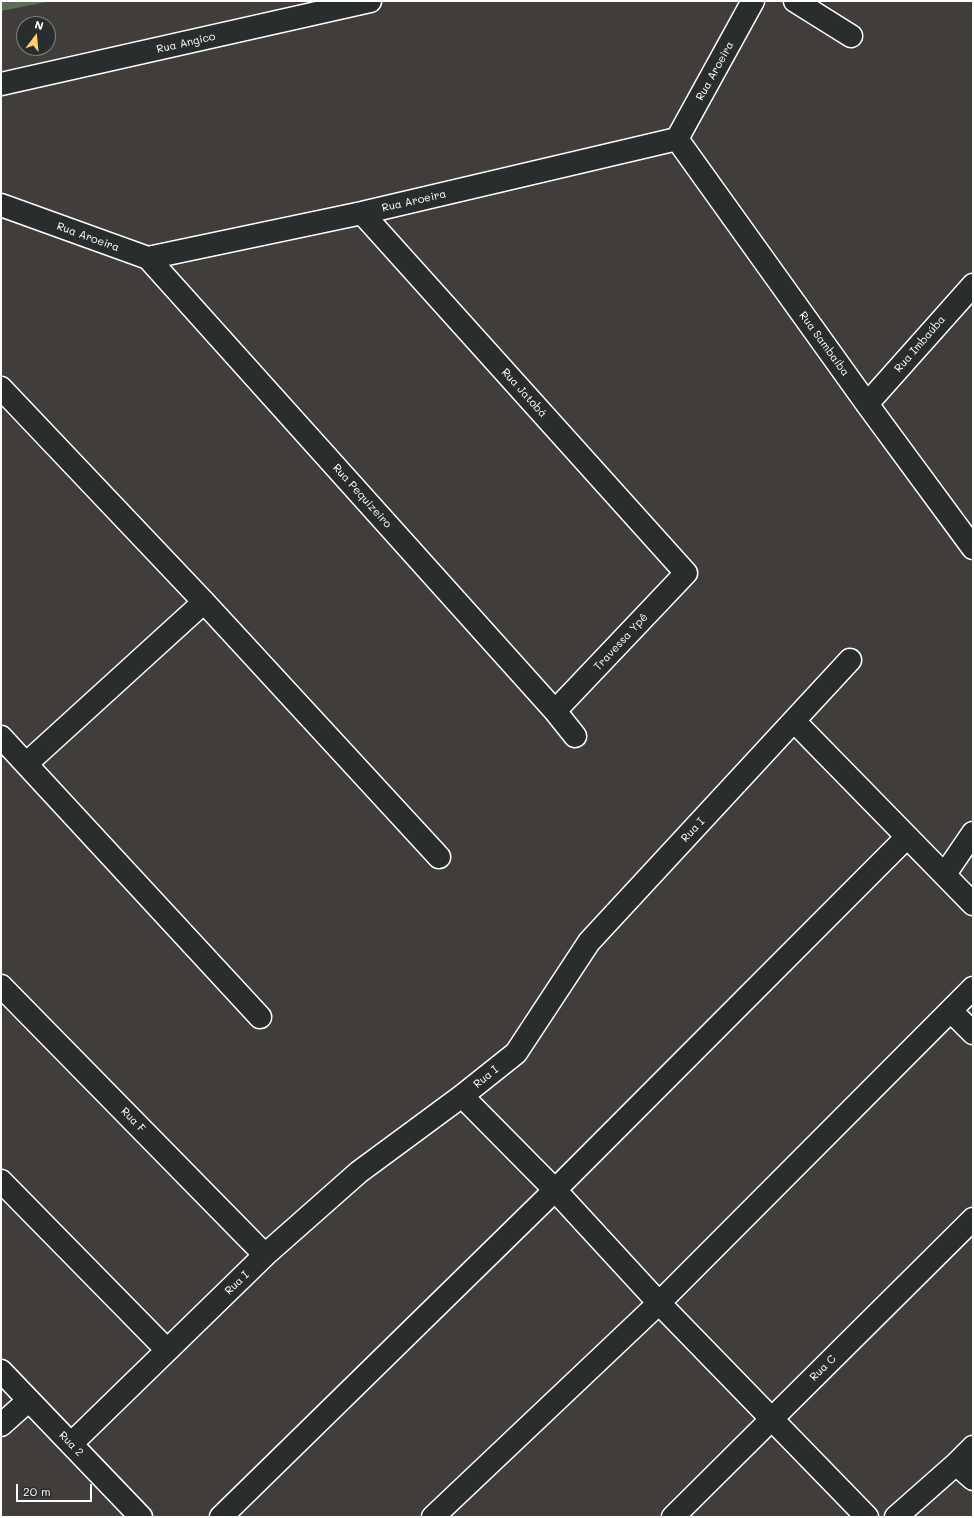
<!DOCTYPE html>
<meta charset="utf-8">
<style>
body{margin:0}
#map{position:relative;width:974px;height:1518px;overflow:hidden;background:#403d3b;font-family:Mali,sans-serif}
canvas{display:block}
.frame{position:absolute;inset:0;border:2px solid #fff;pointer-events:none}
.north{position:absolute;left:16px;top:16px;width:40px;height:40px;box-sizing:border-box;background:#2a2d2e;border:1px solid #7f8182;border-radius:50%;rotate:16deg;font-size:11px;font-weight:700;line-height:16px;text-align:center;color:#fff}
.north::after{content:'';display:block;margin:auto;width:14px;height:18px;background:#ffd166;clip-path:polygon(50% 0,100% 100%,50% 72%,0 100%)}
.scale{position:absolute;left:16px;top:1484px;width:76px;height:18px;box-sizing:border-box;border:2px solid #fff;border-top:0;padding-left:5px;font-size:12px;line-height:14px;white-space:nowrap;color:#fff;-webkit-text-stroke:3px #2a2d2e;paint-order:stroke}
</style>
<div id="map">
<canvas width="974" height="1518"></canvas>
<div class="frame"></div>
<div class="north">N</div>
<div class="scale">20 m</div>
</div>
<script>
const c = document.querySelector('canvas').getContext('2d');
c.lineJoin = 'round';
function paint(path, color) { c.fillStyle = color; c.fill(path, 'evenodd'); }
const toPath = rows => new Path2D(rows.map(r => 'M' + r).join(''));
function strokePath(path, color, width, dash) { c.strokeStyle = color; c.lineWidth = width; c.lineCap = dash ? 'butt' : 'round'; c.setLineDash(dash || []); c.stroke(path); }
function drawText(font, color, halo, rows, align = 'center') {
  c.font = font + ' Mali,sans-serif'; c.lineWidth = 4; c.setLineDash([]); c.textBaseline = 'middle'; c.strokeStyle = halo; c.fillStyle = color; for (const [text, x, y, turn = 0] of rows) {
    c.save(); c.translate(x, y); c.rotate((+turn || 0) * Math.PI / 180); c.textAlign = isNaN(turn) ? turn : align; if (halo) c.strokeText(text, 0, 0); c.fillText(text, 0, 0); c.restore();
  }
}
paint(toPath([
 [1,1,52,1,1,11]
]), '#5b6e58');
const minor = toPath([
 [795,1,851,36],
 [1,84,370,1],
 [677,139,867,404,973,548],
 [1,205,148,258,362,213,677,139,753,1],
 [362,213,686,573,555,711],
 [148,258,555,711,575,736],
 [1,388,204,602,439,857],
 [867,404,973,285],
 [794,721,973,904],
 [1,737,260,1017],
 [26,764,204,602],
 [945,874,973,833],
 [1,986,265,1255],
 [951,1011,973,1033],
 [462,1096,555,1190,659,1303,867,1517],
 [1,1181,167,1350],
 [1,1371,141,1517],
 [1,1425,29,1400],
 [71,1444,265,1255,359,1172,462,1096,516,1053,589,942,850,660],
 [956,1464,973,1479],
 [221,1517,555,1190,907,837],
 [433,1517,659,1303,973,988],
 [673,1517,973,1219],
 [896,1517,956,1464,973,1447]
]);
strokePath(minor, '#fff', 25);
strokePath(minor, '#2a2d2e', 22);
drawText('11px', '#fff', '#2a2d2e', [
 ["Rua Angico",186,43,-13],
 ["Rua Aroeira",715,71,-61],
 ["Rua Aroeira",414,201,-13],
 ["Rua Aroeira",88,237,20],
 ["Rua Sambaíba",824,344,54],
 ["Rua Imbaúba",920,344,-49],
 ["Rua Jatobá",524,393,48],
 ["Rua Pequizeiro",362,496,48],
 ["Travessa Ypê",621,642,-47],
 ["Rua I",693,830,-47],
 ["Rua I",486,1077,-39],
 ["Rua F",133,1120,46],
 ["Rua I",237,1283,-44],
 ["Rua C",823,1368,-45],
 ["Rua 2",71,1444,46]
]);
</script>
